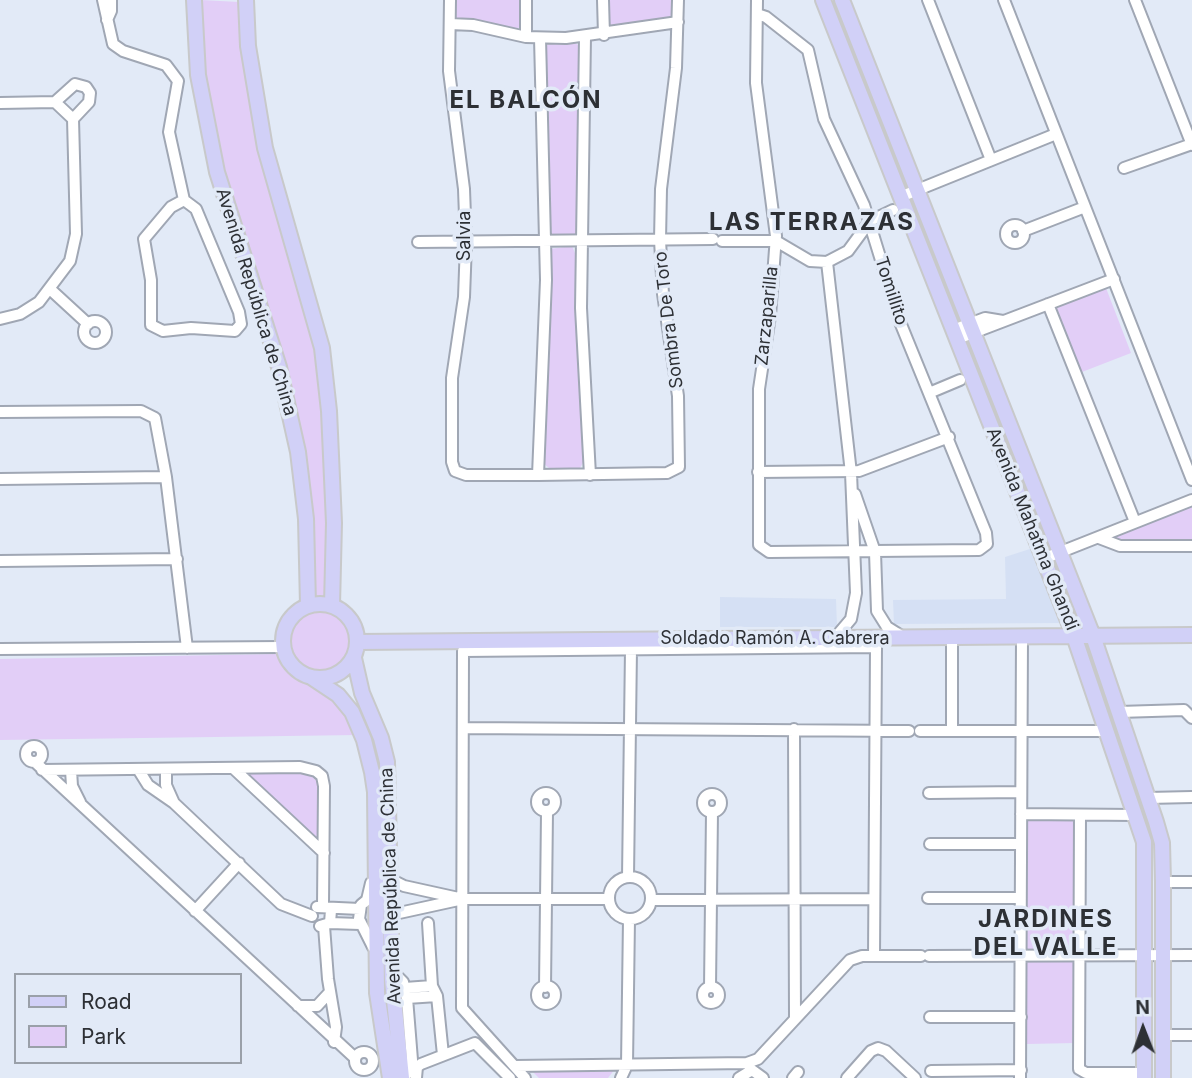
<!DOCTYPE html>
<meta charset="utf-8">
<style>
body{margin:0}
#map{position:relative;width:1192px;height:1078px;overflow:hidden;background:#e2eaf7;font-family:Inter,sans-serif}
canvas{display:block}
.legend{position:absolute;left:14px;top:973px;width:228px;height:91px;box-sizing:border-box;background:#e2eaf7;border:2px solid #9aa0a9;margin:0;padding:9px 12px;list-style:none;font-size:21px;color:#2d3035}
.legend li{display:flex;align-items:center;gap:14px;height:35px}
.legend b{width:35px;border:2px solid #9aa0a9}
.north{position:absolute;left:1108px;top:994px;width:70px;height:70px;-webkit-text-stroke:5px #e2eaf7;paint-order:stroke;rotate:359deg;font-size:19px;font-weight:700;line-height:28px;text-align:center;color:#2d3035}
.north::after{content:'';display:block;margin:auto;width:24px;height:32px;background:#2d3035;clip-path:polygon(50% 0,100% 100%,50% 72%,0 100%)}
</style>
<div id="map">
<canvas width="1192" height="1078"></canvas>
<ul class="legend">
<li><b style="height:9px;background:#d1d0f7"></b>Road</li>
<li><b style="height:19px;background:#e2cef7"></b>Park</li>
</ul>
<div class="north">N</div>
</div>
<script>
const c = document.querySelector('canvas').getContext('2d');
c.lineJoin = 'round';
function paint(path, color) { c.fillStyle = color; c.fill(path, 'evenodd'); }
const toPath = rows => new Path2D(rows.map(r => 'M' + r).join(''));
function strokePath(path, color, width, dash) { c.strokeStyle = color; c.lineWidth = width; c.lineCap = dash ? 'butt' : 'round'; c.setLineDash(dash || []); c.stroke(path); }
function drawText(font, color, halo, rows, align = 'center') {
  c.font = font + ' Inter,sans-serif'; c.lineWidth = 7; c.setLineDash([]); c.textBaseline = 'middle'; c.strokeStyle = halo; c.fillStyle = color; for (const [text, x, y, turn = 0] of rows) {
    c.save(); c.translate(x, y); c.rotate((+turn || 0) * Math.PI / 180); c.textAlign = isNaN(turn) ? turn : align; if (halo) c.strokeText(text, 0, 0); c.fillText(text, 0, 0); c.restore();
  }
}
paint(toPath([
 [1036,547,1063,623,894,624,893,600,1006,599,1005,557],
 [720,597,836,599,837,627,720,627]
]), '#d5e0f4');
paint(toPath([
 [201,0,239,2,311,328,323,388,328,462,326,594,319,599,313,593,307,499,202,79],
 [455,0,520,0,521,26,514,31,456,18],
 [606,0,671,0,671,15,670,19,607,28],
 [575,43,581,47,576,234,574,237,553,239,549,234,545,47,550,43],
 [572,246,575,253,584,461,580,468,549,468,544,464,550,249],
 [1106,288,1131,353,1082,372,1056,307],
 [1192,506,1192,542,1118,541,1115,535],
 '289 640a34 34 0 1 1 68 0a34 34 0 1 1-68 0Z',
 [278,654,290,673,319,689,342,709,358,735,0,740,0,659],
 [245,771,303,771,315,778,319,784,320,840,317,842],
 [1026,820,1074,820,1074,952,1026,952],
 [1074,960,1075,1043,1027,1044,1026,961],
 [615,1069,608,1078,539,1078,532,1071]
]), '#e2cef7');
const minor = toPath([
 [103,0,113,44,123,51,166,65,178,81,169,132,184,200,171,207,144,239,151,280,151,325,163,331,191,328,235,331,241,324,239,312,196,209,184,200],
 [450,0,449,71,464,189,466,243,464,297,452,378,452,462,455,471,466,475,538,475,667,473,679,467,678,396,663,294,660,240,661,189,676,68,678,0],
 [526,0,526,37],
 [603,0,604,35],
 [757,0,756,83,776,236,770,316,759,389,759,545,769,552,979,550,987,544,986,533,900,322,864,205,824,119,808,50,766,17,757,14],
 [928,0,991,160],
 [1004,0,1192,480],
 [1135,0,1192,145],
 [107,20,111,11,111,0],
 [450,24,473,25,526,37,566,38,678,22],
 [585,37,581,308,590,475],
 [55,102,75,84,86,87,90,93,89,102,73,119],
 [0,103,55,102,73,119],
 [1124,168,1192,144],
 [900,197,1056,134],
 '1006 234a9 9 0 1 1 18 0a9 9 0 1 1-18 0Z',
 [1023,231,1085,207],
 [722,241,776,241,810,261,827,262,848,251,870,221,893,210],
 [418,242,713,239],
 [827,262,851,473,856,593,851,619,834,639],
 [51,290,88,324],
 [1048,304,1135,522],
 [0,319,20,314,39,302,70,261,76,234,73,119],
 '84 332a11 11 0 1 1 22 0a11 11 0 1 1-22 0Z',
 [953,330,985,318,1003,321],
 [957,339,1114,279],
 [929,393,960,380],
 [0,412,141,411,155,418,166,477,187,648],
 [758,472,859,471,949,437],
 [538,475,546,280,540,38],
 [0,479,166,477],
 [855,494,875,552,877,611,887,627,903,637],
 [1099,538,1120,546,1192,546],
 [1043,559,1192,500],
 [0,561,177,559],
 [952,638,952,731],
 [0,649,283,647],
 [1119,712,1184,710,1192,718],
 [463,728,909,731],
 [794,729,795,1017],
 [920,731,1106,731],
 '26 754a8 8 0 1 1 16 0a8 8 0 1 1-16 0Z',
 [35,762,355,1058],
 [233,768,324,853],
 [138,769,148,785,174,803,166,785,166,769],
 [42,770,300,767,316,771,322,776,324,786,323,905],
 [71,770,72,786,80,802],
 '537 802a9 9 0 1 1 18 0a9 9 0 1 1-18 0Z',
 [929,793,1021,792],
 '703 803a9 9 0 1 1 18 0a9 9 0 1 1-18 0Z',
 [1148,798,1192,797],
 [174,803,281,904,312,916],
 [1021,814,1135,815],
 [1080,815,1079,1069,1086,1073,1144,1073],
 [930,844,1020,844],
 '609 898a21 21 0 1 1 42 0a21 21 0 1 1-42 0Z',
 [628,877,631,649],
 [390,879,404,886,463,899],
 [1163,882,1192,882],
 [371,883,367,900,361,905,359,919,373,947],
 [928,898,1020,898],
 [651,900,874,899],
 [317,907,360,909],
 [195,911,239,863],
 [390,915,463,899,608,899],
 [330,923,360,924],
 [428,923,432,986,437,996,443,1055],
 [320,926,330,923,331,910],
 [324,926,328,979,336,1027,334,1042],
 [929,956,1192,955],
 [391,970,403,982,407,998,412,1060,408,1073],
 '537 995a9 9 0 1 1 18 0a9 9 0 1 1-18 0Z',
 '703 995a8 8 0 1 1 16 0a8 8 0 1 1-16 0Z',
 [545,987,547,812],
 [710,987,712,812],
 [405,988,432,986],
 [407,998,437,996],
 [298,1006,317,1006,330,992],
 [930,1017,1021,1017],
 [1163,1035,1192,1035],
 '355 1061a9 9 0 1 1 18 0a9 9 0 1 1-18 0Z',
 [515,1066,747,1063,758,1059,850,960,862,956,921,956],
 [931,1071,1021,1070],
 [416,1078,417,1067,421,1064,475,1043,510,1078],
 [525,1078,462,1008,463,651,876,647,874,956],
 [621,1078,627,1065,629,919],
 [739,1078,752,1070,763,1078],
 [793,1078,798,1072],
 [847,1078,871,1051,878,1048,886,1051,915,1078],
 [1020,1078,1022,638]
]);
const major = toPath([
 [194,0,198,75,217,172,279,367,298,452,306,519,308,605],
 [246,0,248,46,265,148,322,348,329,411,334,523,332,605],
 [823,0,1074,636,1144,842,1144,1078],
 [842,0,1093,636,1156,822,1162,843,1163,882,1163,1078],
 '283 641a37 37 0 1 1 74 0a37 37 0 1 1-74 0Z',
 [358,642,1192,635],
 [354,658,362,693,381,738,387,762,392,980,402,1078],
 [311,677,338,695,352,712,364,740,372,772,375,792,377,993,390,1078]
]);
strokePath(minor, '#a0a7b4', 14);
strokePath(major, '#c8c9ca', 18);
strokePath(minor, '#fff', 10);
strokePath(major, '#d1d0f7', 14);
drawText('18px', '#2d3035', '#e2eaf7', [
 ["Salvia",465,236,-90],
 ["Tomillito",891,291,72],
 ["Avenida República de China",256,302,73],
 ["Zarzaparilla",767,316,-84],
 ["Sombra De Toro",669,320,-97],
 ["Avenida Mahatma Ghandi",1032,529,68],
 ["Soldado Ramón A. Cabrera",775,639],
 ["Avenida República de China",391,886,-92]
]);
c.letterSpacing = '2px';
drawText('bold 24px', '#2d3035', '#e2eaf7', [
 ["EL BALCÓN",526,101],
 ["LAS TERRAZAS",812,223],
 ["JARDINES",1046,920],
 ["DEL VALLE",1046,948]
]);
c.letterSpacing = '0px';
</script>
